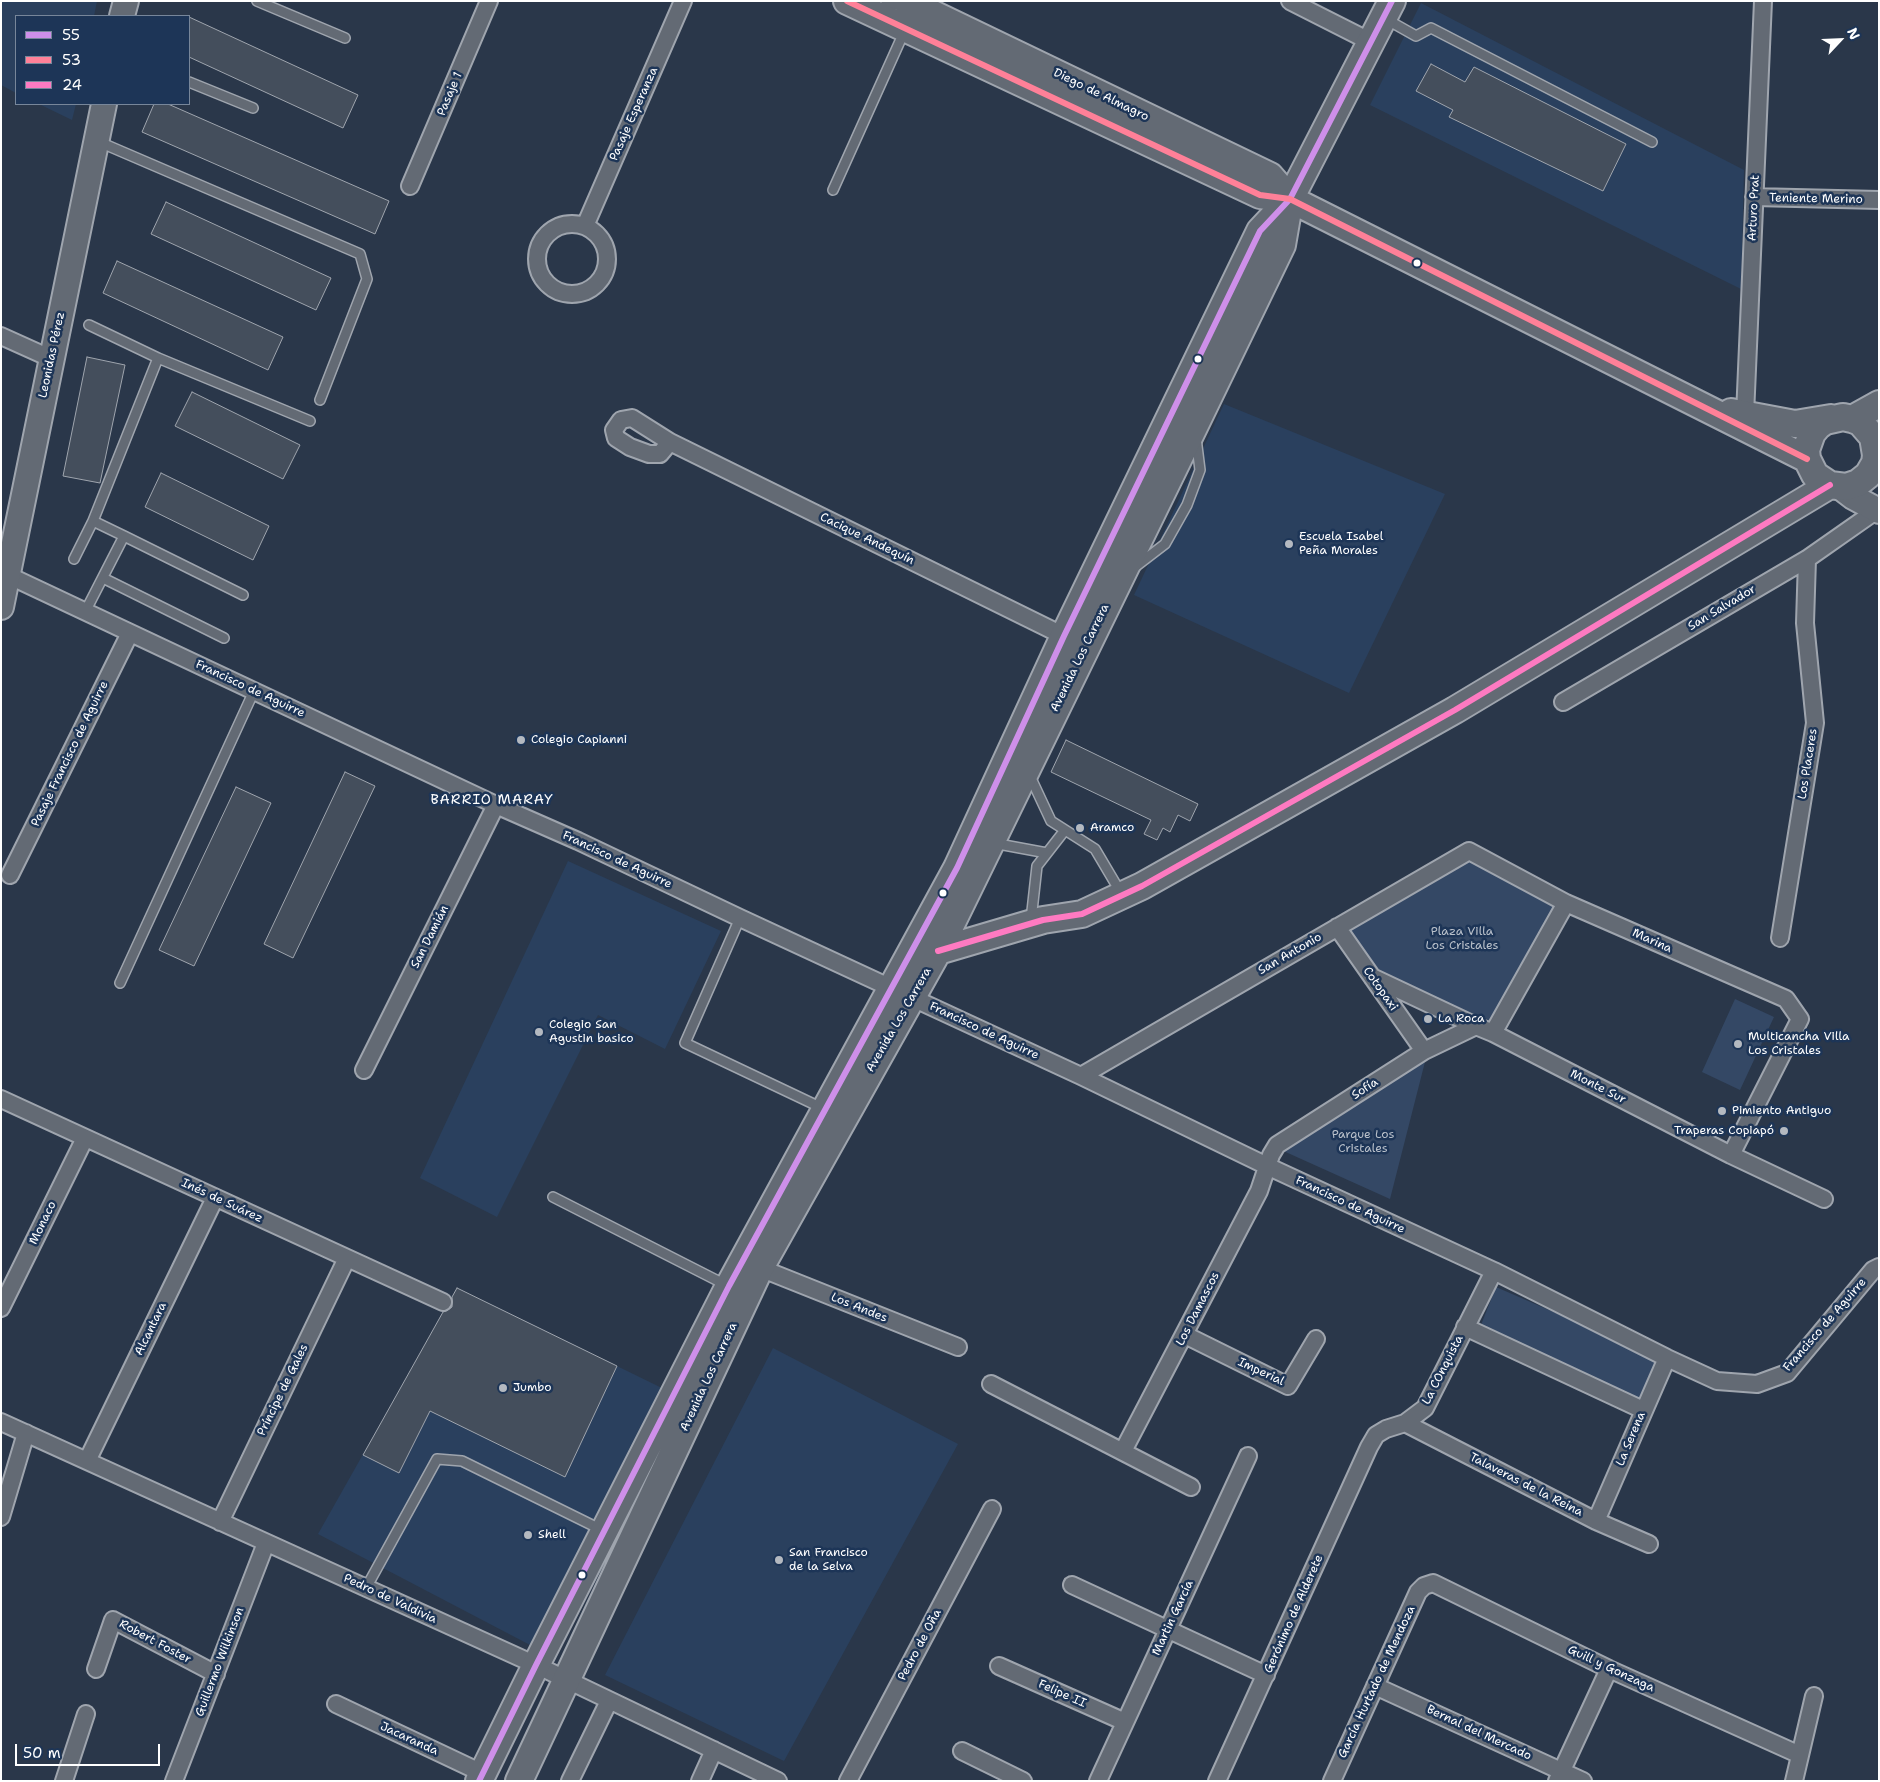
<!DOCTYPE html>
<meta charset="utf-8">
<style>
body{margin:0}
#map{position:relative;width:1880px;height:1782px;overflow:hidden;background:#2a374a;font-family:"Shantell Sans",sans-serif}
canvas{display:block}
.frame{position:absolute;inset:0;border:2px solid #fff;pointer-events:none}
.legend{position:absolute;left:15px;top:15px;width:175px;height:90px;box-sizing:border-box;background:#1d3557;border:1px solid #77869a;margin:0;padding:6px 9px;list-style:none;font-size:15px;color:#fff}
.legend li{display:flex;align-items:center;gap:10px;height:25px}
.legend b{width:25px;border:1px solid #77869a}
.north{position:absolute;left:1815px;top:15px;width:50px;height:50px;-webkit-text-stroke:4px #1d3557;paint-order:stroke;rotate:65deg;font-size:14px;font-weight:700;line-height:20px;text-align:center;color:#fff}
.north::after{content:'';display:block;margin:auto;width:18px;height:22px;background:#fff;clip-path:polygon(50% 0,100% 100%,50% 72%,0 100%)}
.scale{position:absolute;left:15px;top:1744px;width:145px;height:22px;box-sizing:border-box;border:2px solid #fff;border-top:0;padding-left:6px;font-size:15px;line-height:18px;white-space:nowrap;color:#fff;-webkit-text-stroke:4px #1d3557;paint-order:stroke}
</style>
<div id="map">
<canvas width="1880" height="1782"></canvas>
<div class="frame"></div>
<ul class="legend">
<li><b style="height:6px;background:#ce8fe9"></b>55</li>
<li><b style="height:6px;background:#ff8098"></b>53</li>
<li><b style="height:6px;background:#fe7ac1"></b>24</li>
</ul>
<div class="north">N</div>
<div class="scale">50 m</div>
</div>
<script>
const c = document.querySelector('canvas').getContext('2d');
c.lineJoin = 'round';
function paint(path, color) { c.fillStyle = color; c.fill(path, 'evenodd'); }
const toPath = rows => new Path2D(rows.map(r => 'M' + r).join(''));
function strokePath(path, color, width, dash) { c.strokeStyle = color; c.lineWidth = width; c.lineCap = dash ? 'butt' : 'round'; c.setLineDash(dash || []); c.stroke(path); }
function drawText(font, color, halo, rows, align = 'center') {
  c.font = font + ' "Shantell Sans",sans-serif'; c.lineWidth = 5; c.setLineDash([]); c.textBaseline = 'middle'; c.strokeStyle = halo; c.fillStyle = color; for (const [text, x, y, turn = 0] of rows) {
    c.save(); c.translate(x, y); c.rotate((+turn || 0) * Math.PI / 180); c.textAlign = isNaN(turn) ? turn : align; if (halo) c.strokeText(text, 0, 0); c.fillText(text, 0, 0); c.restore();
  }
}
paint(toPath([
 [1,1,97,1,94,16,16,16,16,93,1,85],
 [1421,3,1744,170,1741,289,1370,105],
 [39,104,76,104,72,120],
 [1224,404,1445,494,1349,693,1134,595],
 [568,861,721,931,665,1049,598,1015,497,1217,420,1178],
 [457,1288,664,1389,532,1646,318,1534],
 [773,1348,958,1444,784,1761,605,1675]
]), '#2a405e');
paint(toPath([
 [1469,860,1555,904,1493,1022,1374,975,1345,927],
 [1735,999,1774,1017,1740,1090,1702,1072],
 [1427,1054,1390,1199,1279,1149],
 [1496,1287,1657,1357,1638,1402,1479,1330]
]), '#344865');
const building = toPath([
 [189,17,358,95,343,128,189,57,189,17],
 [1431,64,1465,82,1474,67,1626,144,1603,191,1449,117,1453,110,1416,91,1431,64],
 [154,104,168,104,389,201,375,234,142,132,154,104],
 [166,202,331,278,316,310,151,234,166,202],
 [117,261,283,337,268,370,103,293,117,261],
 [87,357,125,365,100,483,63,476,87,357],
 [192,392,300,445,283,479,175,426,192,392],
 [161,473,269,526,253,560,145,507,161,473],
 [1066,740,1198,804,1190,821,1178,815,1170,832,1163,828,1157,840,1144,834,1151,820,1051,772,1066,740],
 [345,772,375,786,293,958,264,944,345,772],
 [236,787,271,803,194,966,159,950,236,787],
 [457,1288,617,1366,565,1477,430,1411,399,1473,363,1455,443,1312,448,1310,452,1307,452,1297,457,1288]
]);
paint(building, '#444e5c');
strokePath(building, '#9fa5ae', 1);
const lane = toPath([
 [257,1,345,38],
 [1384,18,1416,36,1431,28,1652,142],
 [189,82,253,108],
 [97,141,360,254,367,279,320,400],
 [833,190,905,30],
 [89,325,158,358],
 [93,521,158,358,310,421],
 [74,559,93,521,124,536],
 [1135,567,1165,544,1187,505,1200,470,1196,438],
 [103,578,224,638],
 [85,612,124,536,243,595],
 [1029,774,1051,821,1095,849,1121,893],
 [993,843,1047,853],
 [740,918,685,1043,822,1108],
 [1031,920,1037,866,1065,830],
 [120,983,254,691],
 [553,1197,726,1285],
 [366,1588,437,1459,462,1461,602,1530]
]);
const street = toPath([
 [1290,1,1371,42],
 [883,18,891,1],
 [410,186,489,1],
 [1754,197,1879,200],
 '537 259a35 35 0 1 1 70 0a35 35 0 1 1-70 0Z',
 [585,226,683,1],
 [1,336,52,359],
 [1745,415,1763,1],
 [670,442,660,454,649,454,630,447,616,438,614,430,621,420,632,418,670,442,1064,636],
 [1,572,496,805,578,841,740,918,1081,1076,1267,1166,1494,1271,1667,1358,1717,1381,1757,1384,1787,1373,1873,1270,1879,1267],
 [1563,702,1807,559,1877,510],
 [10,875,130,633],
 [1337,927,1424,1051],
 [1780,938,1815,723,1805,623,1807,559],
 [1372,977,1476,1026,1493,1033,1731,1155,1824,1199],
 [1493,1033,1566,903],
 [364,1070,496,805],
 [1081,1076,1469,851,1566,903,1786,999,1800,1019,1731,1155],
 [1,1099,443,1302],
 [760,1268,958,1347],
 [1,1308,85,1138],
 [1465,1327,1643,1410],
 [1185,1335,1288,1386,1316,1339],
 [991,1384,1191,1487],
 [1,1422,536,1665,778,1781],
 [1405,1423,1596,1521,1649,1544],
 [1123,1451,1259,1191,1271,1155,1277,1145,1424,1051,1476,1026],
 [87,1461,215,1198],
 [1,1517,26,1433],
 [1596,1521,1667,1358],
 [220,1522,347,1258],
 [1072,1585,1266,1675],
 [999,1666,1125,1722],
 [96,1669,113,1620,216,1674],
 [1375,1686,1583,1781],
 [336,1704,482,1773],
 [962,1751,1023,1781],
 [64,1781,86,1714],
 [174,1781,266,1543],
 [570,1781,609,1701],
 [700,1781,714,1750],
 [848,1781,992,1509],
 [1098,1781,1248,1456],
 [1217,1781,1369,1447,1376,1435,1386,1429,1405,1423,1425,1408,1494,1271],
 [1332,1781,1418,1592,1424,1586,1433,1583,1609,1669,1800,1755],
 [1557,1781,1609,1669],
 [1794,1781,1814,1696]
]);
const secondary = toPath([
 [122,16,126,1],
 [1840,487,1853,497,1879,511],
 [1,607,104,104]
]);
const primary = toPath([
 [847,1,1260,195,1290,199,1807,459],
 [906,1,1270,176,1290,199],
 [1731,412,1795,424,1831,418],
 [1852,419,1860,422,1873,437,1876,455,1875,463,1868,475,1858,483,1846,487,1830,485,1815,475,1807,459,1806,450,1812,433,1818,426,1825,421,1843,417,1852,419,1879,404],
 [938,951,1043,920,1082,914,1142,886,1455,710,1830,485],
 [479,1781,536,1665,729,1286,957,868,1064,636,1260,231,1290,199,1392,1],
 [519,1781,760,1268,938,951,1194,427,1282,245,1290,199]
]);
strokePath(lane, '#9fa5ae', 12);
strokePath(street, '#9fa5ae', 20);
strokePath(secondary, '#9fa5ae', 28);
strokePath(primary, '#9fa5ae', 30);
strokePath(lane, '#636a74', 9);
strokePath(street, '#636a74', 16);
strokePath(secondary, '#636a74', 24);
strokePath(primary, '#636a74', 26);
strokePath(toPath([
 [479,1781,536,1665,729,1286,957,868,1064,636,1260,231,1290,199,1392,1]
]), '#ce8fe9', 6);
strokePath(toPath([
 [847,1,1260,195,1290,199,1807,459]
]), '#ff8098', 6);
strokePath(toPath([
 [938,951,1043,920,1082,914,1142,886,1455,710,1830,485]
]), '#fe7ac1', 6);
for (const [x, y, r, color] of [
 [1417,263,4.5,"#fff"],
 [1198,359,4.5,"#fff"],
 [1289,544,5,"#b4b9c0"],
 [521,740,5,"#b4b9c0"],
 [1080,828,5,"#b4b9c0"],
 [943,893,4.5,"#fff"],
 [1428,1019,5,"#b4b9c0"],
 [539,1032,5,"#b4b9c0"],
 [1738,1044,5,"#b4b9c0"],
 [1722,1111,5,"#b4b9c0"],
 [1784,1131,5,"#b4b9c0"],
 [503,1388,5,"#b4b9c0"],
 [528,1535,5,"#b4b9c0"],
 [779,1560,5,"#b4b9c0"],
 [582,1575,4.5,"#fff"]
]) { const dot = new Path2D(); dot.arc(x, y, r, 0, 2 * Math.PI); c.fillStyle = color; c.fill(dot); strokePath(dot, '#1d3557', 2); }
drawText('12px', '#fff', '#1d3557', [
 ["Pasaje 1",450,94,-67],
 ["Diego de Almagro",1101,95,26],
 ["Pasaje Esperanza",634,114,-66],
 ["Teniente Merino",1816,199,1],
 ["Arturo Prat",1754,208,-87],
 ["Leonidas Pérez",52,355,-78],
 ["Cacique Andequín",867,539,26],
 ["San Salvador",1722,608,-31],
 ["Avenida Los Carrera",1080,658,-64],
 ["Francisco de Aguirre",250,689,25],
 ["Pasaje Francisco de Aguirre",70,754,-64],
 ["Los Placeres",1808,764,-81],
 ["Francisco de Aguirre",617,860,25],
 ["San Damián",430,937,-63],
 ["Marina",1652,941,24],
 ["San Antonio",1290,954,-30],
 ["Cotopaxi",1380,989,55],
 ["Avenida Los Carrera",899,1020,-60],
 ["Francisco de Aguirre",984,1031,25],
 ["Monte Sur",1598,1087,27],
 ["Sofía",1365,1089,-33],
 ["Inés de Suárez",222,1201,25],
 ["Francisco de Aguirre",1350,1205,25],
 ["Monaco",43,1223,-64],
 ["Los Andes",859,1308,22],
 ["Los Damascos",1198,1309,-63],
 ["Francisco de Aguirre",1825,1325,-49],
 ["Alcantara",151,1329,-64],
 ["La COnquista",1443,1370,-63],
 ["Imperial",1261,1372,25],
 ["Avenida Los Carrera",709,1377,-65],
 ["Príncipe de Gales",283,1390,-64],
 ["La Serena",1631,1439,-67],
 ["Talaveras de la Reina",1526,1485,27],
 ["Pedro de Valdivia",390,1599,25],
 ["Gerónimo de Alderete",1294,1614,-66],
 ["Martin García",1173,1618,-65],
 ["Robert Foster",155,1642,28],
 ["Pedro de Oña",920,1645,-62],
 ["Guillermo Wilkinson",220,1662,-69],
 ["Guill y Gonzaga",1611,1669,25],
 ["García Hurtado de Mendoza",1377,1682,-65],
 ["Felipe II",1062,1694,24],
 ["Bernal del Mercado",1479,1733,25],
 ["Jacaranda",409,1739,25]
]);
drawText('12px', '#fff', '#1d3557', [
 ["Escuela Isabel",1299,537],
 ["Peña Morales",1299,551],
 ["Colegio Capianni",531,740],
 ["Aramco",1090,828],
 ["La Roca",1438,1019],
 ["Colegio San",549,1025],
 ["Agustin basico",549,1039],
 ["Multicancha Villa",1748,1037],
 ["Los Cristales",1748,1051],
 ["Pimiento Antiguo",1732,1111],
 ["Traperas Copiapó",1774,1131,"right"],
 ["Jumbo",513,1388],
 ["Shell",538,1535],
 ["San Francisco",789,1553],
 ["de la Selva",789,1567]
], 'left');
drawText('12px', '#b9c0ca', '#1d3557', [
 ["Plaza Villa",1462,932],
 ["Los Cristales",1462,946],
 ["Parque Los",1363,1135],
 ["Cristales",1363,1149]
]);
c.letterSpacing = '1px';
drawText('14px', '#fff', '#1d3557', [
 ["BARRIO MARAY",492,800]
]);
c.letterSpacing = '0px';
</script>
